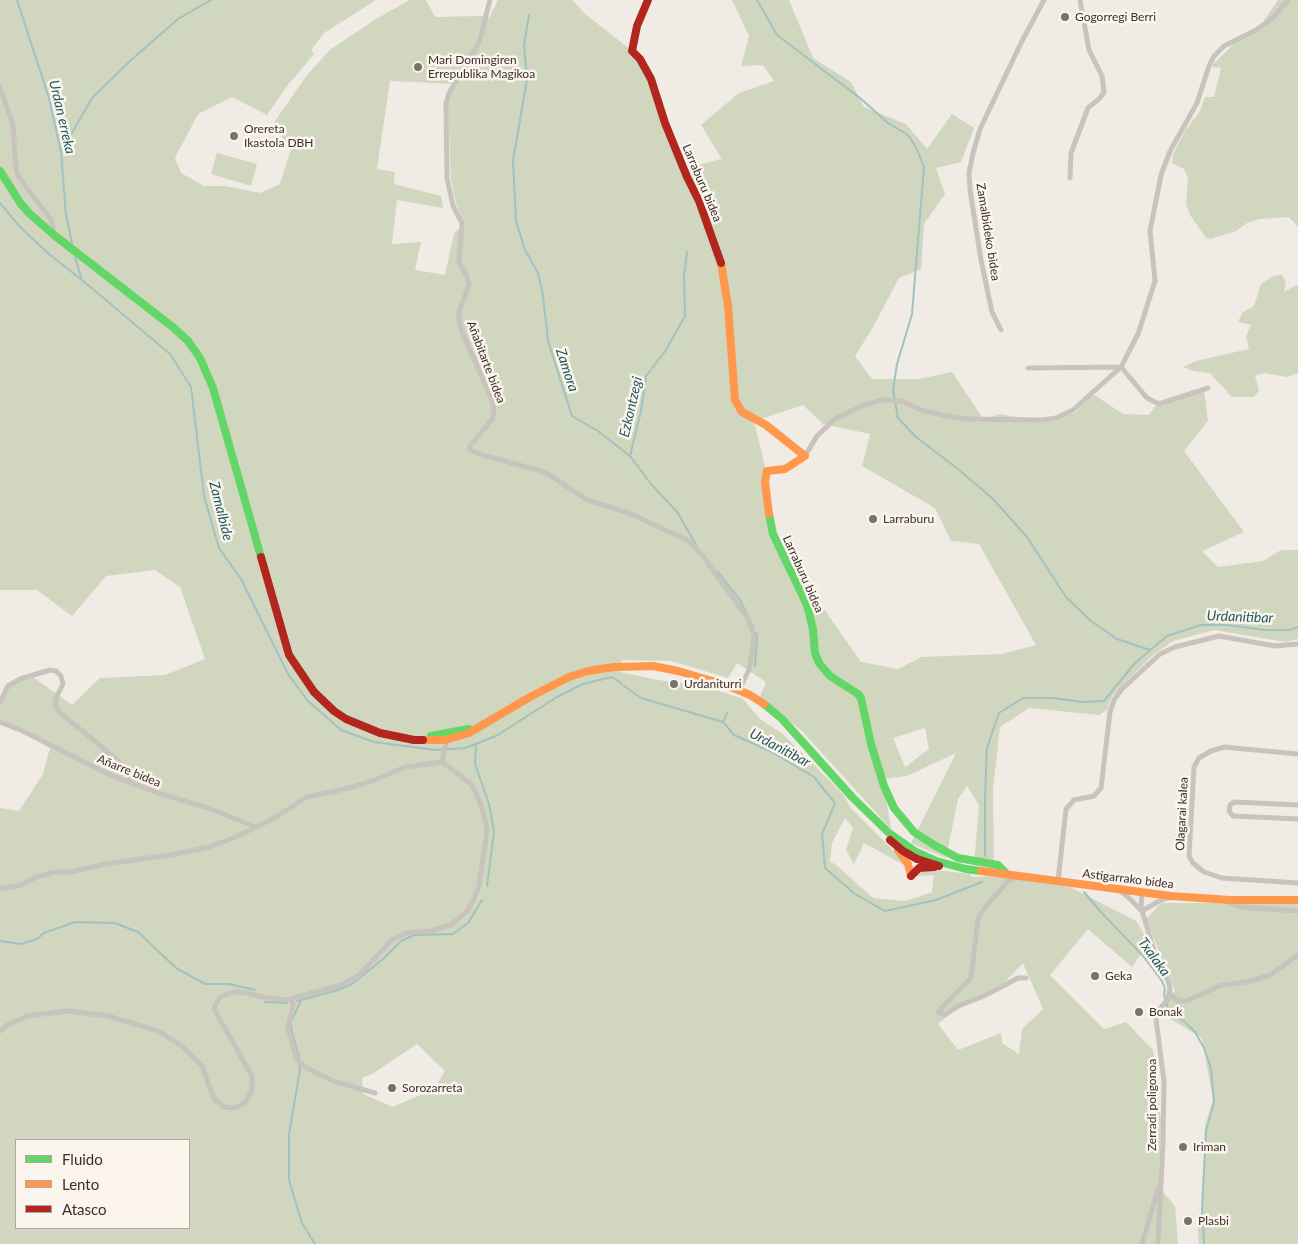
<!DOCTYPE html>
<meta charset="utf-8">
<style>
body{margin:0}
#map{position:relative;width:1298px;height:1244px;overflow:hidden;background:#f0ebe5;font-family:Lato,sans-serif}
canvas{display:block}
.legend{position:absolute;left:15px;top:1139px;width:175px;height:90px;box-sizing:border-box;background:#fbf5ee;border:1px solid #aea6a0;margin:0;padding:6px 9px;list-style:none;font-size:15px;color:#3b302b}
.legend li{display:flex;align-items:center;gap:10px;height:25px}
.legend b{width:25px;border:1px solid #aea6a0}
</style>
<div id="map">
<canvas width="1298" height="1244"></canvas>
<ul class="legend">
<li><b style="height:6px;background:#63d668"></b>Fluido</li>
<li><b style="height:6px;background:#ff974d"></b>Lento</li>
<li><b style="height:6px;background:#b3261e"></b>Atasco</li>
</ul>
</div>
<script>
const c = document.querySelector('canvas').getContext('2d');
c.lineJoin = 'round';
function paint(path, color) { c.fillStyle = color; c.fill(path, 'evenodd'); }
const toPath = rows => new Path2D(rows.map(r => 'M' + r).join(''));
function strokePath(path, color, width, dash) { c.strokeStyle = color; c.lineWidth = width; c.lineCap = dash ? 'butt' : 'round'; c.setLineDash(dash || []); c.stroke(path); }
function drawText(font, color, halo, rows, align = 'center') {
  c.font = font + ' Lato,sans-serif'; c.lineWidth = 5; c.setLineDash([]); c.textBaseline = 'middle'; c.strokeStyle = halo; c.fillStyle = color; for (const [text, x, y, turn = 0] of rows) {
    c.save(); c.translate(x, y); c.rotate((+turn || 0) * Math.PI / 180); c.textAlign = isNaN(turn) ? turn : align; if (halo) c.strokeText(text, 0, 0); c.fillText(text, 0, 0); c.restore();
  }
}
paint(toPath([
 [0,0,376,0,324,33,311,50,314,54,287,86,267,115,232,97,198,114,175,158,181,173,204,186,225,186,260,193,280,184,291,149,273,124,307,75,331,49,376,19,410,0,426,0,435,17,481,16,489,18,498,0,572,0,585,14,626,46,646,66,686,168,722,159,701,125,739,93,774,81,763,65,741,66,749,36,732,0,789,0,813,58,851,82,864,107,906,124,927,149,952,114,974,128,961,162,936,168,945,194,924,224,921,269,899,278,872,329,855,356,872,379,919,379,952,372,984,420,1000,414,1042,421,1075,413,1093,394,1123,414,1149,415,1155,406,1204,388,1208,421,1184,451,1244,532,1202,551,1218,567,1263,561,1281,550,1298,550,1298,639,1286,642,1214,630,1173,641,1153,655,1112,696,1107,710,1099,715,1029,708,1000,727,993,789,994,868,974,865,979,805,967,786,958,799,946,858,911,843,956,753,907,776,883,779,891,829,803,732,760,697,766,682,737,663,728,678,671,661,622,660,620,672,658,680,705,686,743,699,760,719,783,734,842,793,851,808,900,857,906,866,864,843,854,864,846,850,853,828,845,818,832,843,830,862,835,864,873,898,906,901,932,892,934,875,916,876,920,871,929,869,970,874,972,877,997,876,1070,887,1136,921,1149,942,1132,967,1088,929,1050,975,1104,1029,1126,1022,1153,1050,1161,1121,1159,1187,1175,1206,1178,1244,0,1244,0,808,19,811,43,774,50,748,0,722,0,704,8,688,30,675,72,705,100,678,165,675,205,659,180,587,155,570,106,576,72,616,37,590,0,590],
 [390,81,456,84,451,95,448,105,451,179,456,204,465,224,454,233,445,275,415,270,421,242,392,244,397,200,443,208,441,196,394,184,395,172,377,169],
 [803,405,823,424,870,434,862,466,935,508,951,541,979,544,1036,645,1002,654,921,657,898,669,861,662,817,599,792,549,773,542,766,471,754,421],
 [925,728,929,749,905,767,893,738],
 [1023,963,1043,1009,1022,1029,1019,1054,1002,1043,1001,1033,958,1050,938,1024,952,1012,998,989],
 [417,1044,445,1071,434,1089,393,1107,363,1094,362,1078,372,1074],
 [16,1140,189,1140,189,1228,16,1228],
 [1278,0,1298,0,1298,227,1289,217,1259,219,1247,223,1236,231,1211,239,1206,238,1190,215,1186,204,1188,178,1184,169,1172,163,1173,154,1185,131,1200,111,1205,97,1214,97,1221,68,1212,67,1213,64,1230,48,1234,41,1257,31],
 [217,153,257,164,251,186,211,174],
 [1282,275,1286,282,1284,292,1297,285,1298,287,1298,373,1287,377,1264,373,1255,376,1259,390,1254,397,1232,397,1210,373,1193,371,1183,367,1196,361,1249,349,1246,336,1251,325,1238,322,1242,313,1254,306,1261,284,1273,276],
 [1161,903,1298,903,1298,1244,1199,1244,1197,1223,1202,1220,1205,1126,1213,1100,1202,1038,1157,1011,1175,991,1146,919]
]), '#d1d6bf');
strokePath(toPath([
 [17,0,49,98,61,152,66,215,72,243],
 [757,0,777,35,860,98,888,123,908,135,916,147,924,167,912,314,897,364,893,390,898,418,916,437,958,469,992,498,1027,537,1066,597,1091,621,1117,639,1150,650],
 [529,15,524,45,527,79,513,161,516,221,525,250,538,273,543,295,548,341,572,416,598,431,630,456,651,484,678,513,696,545],
 [61,152,92,98,130,61,178,19,211,0],
 [0,203,20,227,50,255,82,280,170,354,191,387,204,496,219,548,241,579,288,674,307,700,341,730,374,742,436,750,465,748,496,736,557,697,583,684,612,677,622,684],
 [75,258,82,280],
 [630,456,641,411,646,376,666,350,685,316,684,276,687,252],
 [718,572,740,600,753,626],
 [755,666,757,639,756,633],
 [624,686,641,698,723,722,734,735,772,752,814,777,835,803,822,834,825,868,855,894,885,911,936,900,982,882],
 [723,722,727,713],
 [476,745,475,764,489,804,494,832,487,886],
 [985,856,985,797,987,748,999,713,1023,698,1052,698,1083,702,1104,701,1135,663,1167,636,1201,625,1227,625,1265,630,1290,630,1298,627],
 [1084,892,1100,911,1143,956,1162,981,1165,989,1164,994,1168,1010,1186,1023,1195,1032,1204,1048,1211,1069,1214,1102,1206,1131,1202,1209,1204,1244],
 [0,941,21,944,37,939,44,933,75,922,115,923,138,932,176,968,205,984,229,984,255,990],
 [297,1001,335,991,352,984,383,959,401,941,414,935,453,934,468,923,482,900],
 [265,1002,287,1003],
 [292,1020,301,1000],
 [291,1024,291,1028,299,1057,300,1070,289,1134,289,1180,302,1223,315,1244]
]), '#a1c2c1', 2);
strokePath(toPath([
 [490,0,479,43,449,93,446,104,447,178,453,206,462,223,459,262,467,277,469,285,459,312,459,319,462,332,491,398,494,410,493,418,470,446,470,450,479,454,541,471,551,476,587,500,629,513,689,541,702,555,747,617,753,632,754,640,749,670,739,690],
 [0,87,13,125,16,169,18,176,51,220,53,226,54,234],
 [1070,178,1071,153,1088,108,1100,98,1104,92,1102,76,1089,50,1080,0],
 [1001,330,992,312,981,260,970,190,969,173,973,153,980,129,1022,41,1044,0],
 [1028,368,1121,367,1147,398,1159,404,1208,388],
 [808,451,817,436,835,419,864,405,882,400,902,401,921,410,946,416,967,419,1042,420,1056,418,1073,410,1121,367,1138,334,1155,281,1150,231,1161,175,1170,151,1197,103,1209,66,1214,56,1224,46,1256,30,1273,18,1288,0],
 [0,702,8,686,20,679,50,670,56,671,61,676,63,684,56,698,55,705,58,711,115,758,127,772,134,785],
 [0,722,23,731,110,775,158,793,211,809,256,827],
 [1298,754,1224,747,1211,751,1199,758,1194,767,1189,856,1193,863,1204,872,1222,878,1298,883],
 [1298,805,1234,802,1230,805,1229,811,1233,816,1298,819],
 [1017,876,1007,882,983,910,978,919,971,978,938,1012,945,1015,958,1006,984,996,1018,978,1026,978],
 [1058,881,1066,809,1074,800,1094,796,1101,788,1110,712,1114,700,1121,690,1160,654,1175,647,1219,636,1275,646,1298,644],
 [0,889,22,885,34,878,54,872,70,872,105,864,170,855,206,848,236,837,274,818,307,797,349,788,372,781,405,767,442,762],
 [1118,890,1127,896,1142,911],
 [1142,893,1141,908,1144,917,1157,961,1168,980,1170,988,1168,999,1157,1012,1156,1019,1164,1081,1163,1142,1158,1244],
 [1230,900,1231,904,1241,907,1298,911],
 [1142,911,1159,901,1171,897],
 [1170,994,1178,1001,1187,1001,1219,986,1251,981,1270,975,1298,955],
 [292,999,293,1006,288,1028,297,1060,307,1068,333,1081,375,1093],
 [0,1031,9,1024,27,1016,68,1011,108,1016,158,1031,182,1046,202,1066,214,1099,224,1107,235,1108,245,1103,252,1090,252,1076,214,1009,215,1005,220,997,233,992,241,992,268,998,286,1000,342,985,359,975,393,939,406,933,431,931,451,925,467,911,474,899,479,886,487,832,486,823,480,802,472,785,442,762,446,744],
 [1142,1244,1158,1189]
]), '#c9c3be', 5);
strokePath(toPath([
 [0,171,21,204,30,214,54,235,174,328,188,341,200,358,213,388,261,557],
 [769,514,773,534,807,605,813,629,815,653,819,663,830,676,858,694,861,698,871,744,884,786,894,808,914,832,934,845,958,858,998,865,1007,874],
 [764,704,782,719,852,797,889,833,916,852,936,861,966,869,981,871],
 [431,736,469,729]
]), '#63d668', 8);
strokePath(toPath([
 [721,263,728,306,735,400,742,412,766,425,805,456,785,469,767,471,765,482,769,514],
 [423,740,445,740,469,733,528,698,569,677,588,671,614,667,653,666,678,671,726,685,750,695,764,704],
 [898,850,908,864,911,876],
 [981,871,1171,896,1230,900,1298,900]
]), '#ff974d', 8);
strokePath(toPath([
 [648,0,637,26,632,51,640,59,651,79,665,123,687,177,699,201,721,263],
 [261,557,289,655,314,692,334,711,346,719,380,733,414,740,423,740],
 [890,840,903,851,917,859,939,866],
 [911,876,919,868,934,867]
]), '#b3261e', 8);
for (const [x, y, r, color] of [
 [1065,17,5,"#7a716c"],
 [418,67,5,"#7a716c"],
 [234,136,5,"#7a716c"],
 [873,519,5,"#7a716c"],
 [674,684,5,"#7a716c"],
 [1095,976,5,"#7a716c"],
 [1139,1012,5,"#7a716c"],
 [392,1088,5,"#7a716c"],
 [1183,1147,5,"#7a716c"],
 [1188,1221,5,"#7a716c"]
]) { const dot = new Path2D(); dot.arc(x, y, r, 0, 2 * Math.PI); c.fillStyle = color; c.fill(dot); strokePath(dot, '#fbf5ee', 2); }
drawText('12px', '#3b302b', '#fbf5ee', [
 ["Gogorregi Berri",1075,17],
 ["Mari Domingiren",428,60],
 ["Errepublika Magikoa",428,74],
 ["Orereta",244,129],
 ["Ikastola DBH",244,143],
 ["Larraburu",883,519],
 ["Urdaniturri",684,684],
 ["Geka",1105,976],
 ["Bonak",1149,1012],
 ["Sorozarreta",402,1088],
 ["Iriman",1193,1147],
 ["Plasbi",1198,1221]
], 'left');
drawText('12px', '#3b302b', '#fbf5ee', [
 ["Larraburu bidea",702,183,67],
 ["Zamalbideko bidea",988,232,81],
 ["Añabitarte bidea",486,362,69],
 ["Larraburu bidea",803,574,66],
 ["Añarre bidea",129,771,22],
 ["Olagarai kalea",1182,814,-87],
 ["Astigarrako bidea",1128,879,7],
 ["Zerradi poligonoa",1152,1105,-90]
]);
drawText('italic 14px', '#1f5a5e', '#fbf5ee', [
 ["Urdan erreka",62,117,77],
 ["Zamora",567,370,72],
 ["Ezkontzegi",631,407,-77],
 ["Zamalbide",221,511,76],
 ["Urdanitibar",1240,617,2],
 ["Urdanitibar",780,748,28],
 ["Txalaka",1154,957,54]
]);
</script>
